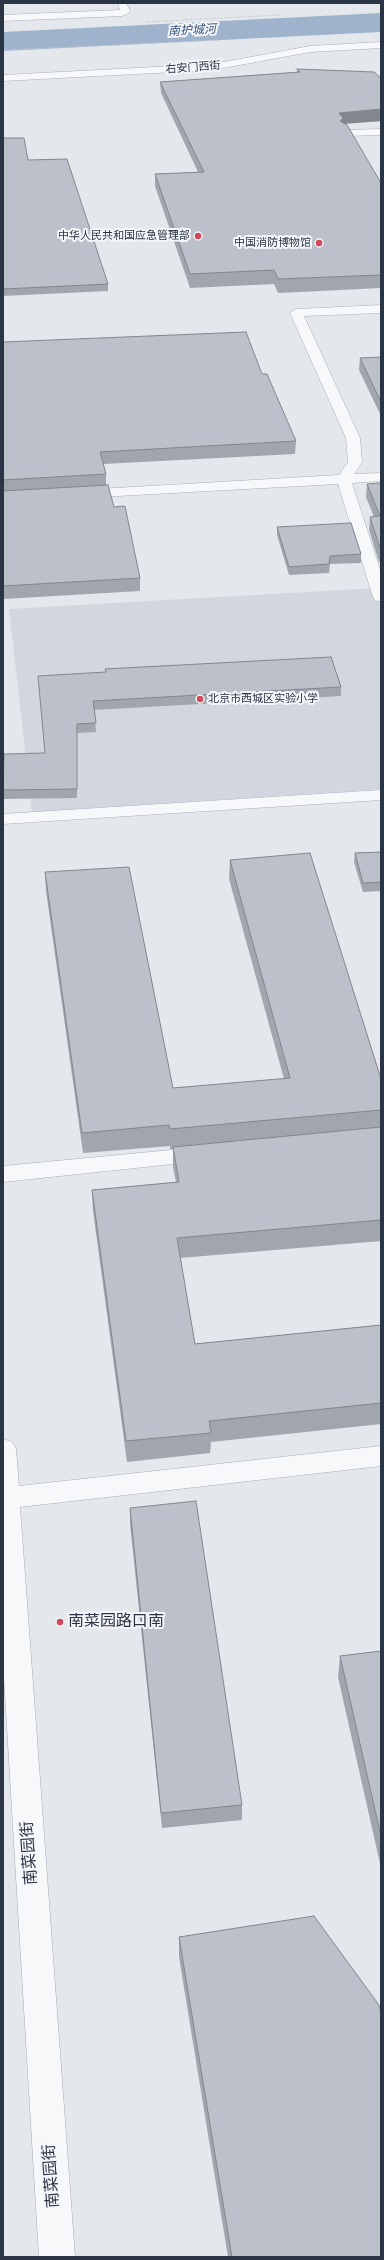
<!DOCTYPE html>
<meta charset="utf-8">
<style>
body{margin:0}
#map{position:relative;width:384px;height:2260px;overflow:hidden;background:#e4e7ec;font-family:"Sofia Sans Condensed",sans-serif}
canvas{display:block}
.frame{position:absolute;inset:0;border:4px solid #2b3445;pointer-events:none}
</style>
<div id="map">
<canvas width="384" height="2260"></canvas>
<div class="frame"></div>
</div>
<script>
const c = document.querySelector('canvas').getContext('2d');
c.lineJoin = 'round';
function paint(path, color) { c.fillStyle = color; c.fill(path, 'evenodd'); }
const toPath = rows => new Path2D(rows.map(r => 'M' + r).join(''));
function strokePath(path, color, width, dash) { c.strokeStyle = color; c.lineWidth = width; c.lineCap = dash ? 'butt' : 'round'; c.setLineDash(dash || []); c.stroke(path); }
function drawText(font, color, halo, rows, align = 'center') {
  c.font = font + ' "Sofia Sans Condensed","Noto Sans SC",sans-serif'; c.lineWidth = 4; c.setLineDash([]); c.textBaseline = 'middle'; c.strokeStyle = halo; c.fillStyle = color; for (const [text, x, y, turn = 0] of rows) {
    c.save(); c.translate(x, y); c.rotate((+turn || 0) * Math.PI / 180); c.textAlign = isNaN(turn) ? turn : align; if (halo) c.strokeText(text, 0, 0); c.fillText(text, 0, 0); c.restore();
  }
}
paint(toPath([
 [377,588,381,598,381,789,32,812,9,609]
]), '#d2d6de');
paint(toPath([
 [381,13,381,32,3,51,3,32]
]), '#9fb4cc');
const minor = toPath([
 [118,3,126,3,130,11,129,13,122,16,3,21,3,15,120,10,118,3],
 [381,42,381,48,310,52,213,70,3,81,3,75,213,64,310,46,381,42],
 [381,129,381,135,346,136,341,133,346,130,381,129],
 [381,305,381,313,304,316,360,438,362,462,354,474,381,473,381,481,352,483,381,573,381,602,375,600,373,597,338,484,81,498,74,494,81,490,339,475,348,462,346,438,290,313,296,309,381,305],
 [381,790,381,800,3,824,3,814,381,790],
 [203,1147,211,1150,214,1155,211,1160,3,1182,3,1166,203,1147],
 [3,1439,12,1442,16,1449,19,1486,381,1446,381,1466,20,1507,75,2257,39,2257,3,1661,3,1439]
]);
strokePath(minor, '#a9aeb7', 1);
strokePath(toPath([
 [146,22,280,15],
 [3,50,220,40]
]), '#c2c5cb', 1, [1.5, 1.5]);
paint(minor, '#f7f8fa');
paint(toPath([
 [297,69,381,121,345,124,381,183,381,288,278,293,274,284,190,288,155,186,155,174,198,172,161,93,160,82,297,72],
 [3,138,28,160,108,284,108,291,3,296],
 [3,342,262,374,296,441,295,454,103,464,106,474,106,485,140,578,140,591,3,599],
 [381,357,381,416,359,370,360,358],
 [381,483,381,562,379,562,369,530,370,517,374,517,366,497,367,484],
 [277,527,361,554,361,563,330,564,329,573,289,575,277,535],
 [105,669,341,687,341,696,94,710,96,732,77,733,77,798,3,799,3,784,44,753,106,672],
 [381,852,381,891,363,892,354,862,355,853],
 [230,860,381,1079,381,1241,180,1258,195,1344,381,1325,381,1424,211,1442,210,1453,127,1462,93,1211,92,1190,176,1182,173,1167,173,1149,170,1149,170,1146,83,1153,46,891,45,872,173,1088,284,1079,229,879],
 [130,1508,242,1805,242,1820,162,1828,130,1524],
 [381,1651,381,1868,338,1677,340,1656],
 [179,1937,381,2257,228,2257,179,1957]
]), '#a1a5ae');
paint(toPath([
 [381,109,381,121,340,124,339,113]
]), '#83868d');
const building = toPath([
 [297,69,374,72,381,78,381,109,339,113,343,118,340,121,347,125,381,183,381,275,278,279,274,270,190,274,155,174,204,172,160,82,300,72,297,69],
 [3,138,24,138,28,160,67,159,108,284,3,289,3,138],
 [246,332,262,374,267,374,296,441,100,452,106,474,3,480,3,342,246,332],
 [381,357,381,402,360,358,381,357],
 [381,483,381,548,380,548,370,517,380,516,367,484,381,483],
 [108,485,114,507,125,506,140,578,3,586,3,491,108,485],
 [351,523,361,554,330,556,329,564,289,567,277,527,351,523],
 [331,657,341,687,93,701,96,723,77,724,77,789,3,790,4,754,45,753,38,676,106,672,105,669,331,657],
 [381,852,381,882,363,883,355,853,381,852],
 [310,853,381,1079,381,1110,170,1129,169,1125,82,1133,45,872,129,867,173,1088,290,1078,230,860,310,853],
 [381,1127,381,1220,177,1238,195,1344,381,1325,381,1403,209,1421,211,1433,126,1441,92,1190,179,1182,173,1147,381,1127],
 [196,1501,242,1805,161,1813,130,1508,196,1501],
 [381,1651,381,1836,340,1656,381,1651],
 [314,1916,379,2005,381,2014,381,2257,232,2257,179,1937,314,1916]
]);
paint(building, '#bbc0ca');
strokePath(building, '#83868d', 1);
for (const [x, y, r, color] of [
 [198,236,4,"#d1495b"],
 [319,243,4,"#d1495b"],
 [200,699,4,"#d1495b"],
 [60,1622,4,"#d1495b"]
]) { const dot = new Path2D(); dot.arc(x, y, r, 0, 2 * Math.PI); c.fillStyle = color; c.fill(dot); strokePath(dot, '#f4f6f9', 1.5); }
drawText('11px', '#2b3445', '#f4f6f9', [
 ["右安门西街",193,68,-4]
]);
drawText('11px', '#2b3445', '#f4f6f9', [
 ["中华人民共和国应急管理部",190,236],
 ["中国消防博物馆",311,243],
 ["北京市西城区实验小学",208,699,"left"]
], 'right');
drawText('italic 12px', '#34527a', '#f4f6f9', [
 ["南护城河",192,31,-3]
]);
drawText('16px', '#2b3445', '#f4f6f9', [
 ["南菜园路口南",68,1622]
], 'left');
drawText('16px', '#2b3445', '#f4f6f9', [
 ["南菜园街",30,1853,-94],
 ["南菜园街",52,2176,-94]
]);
</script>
